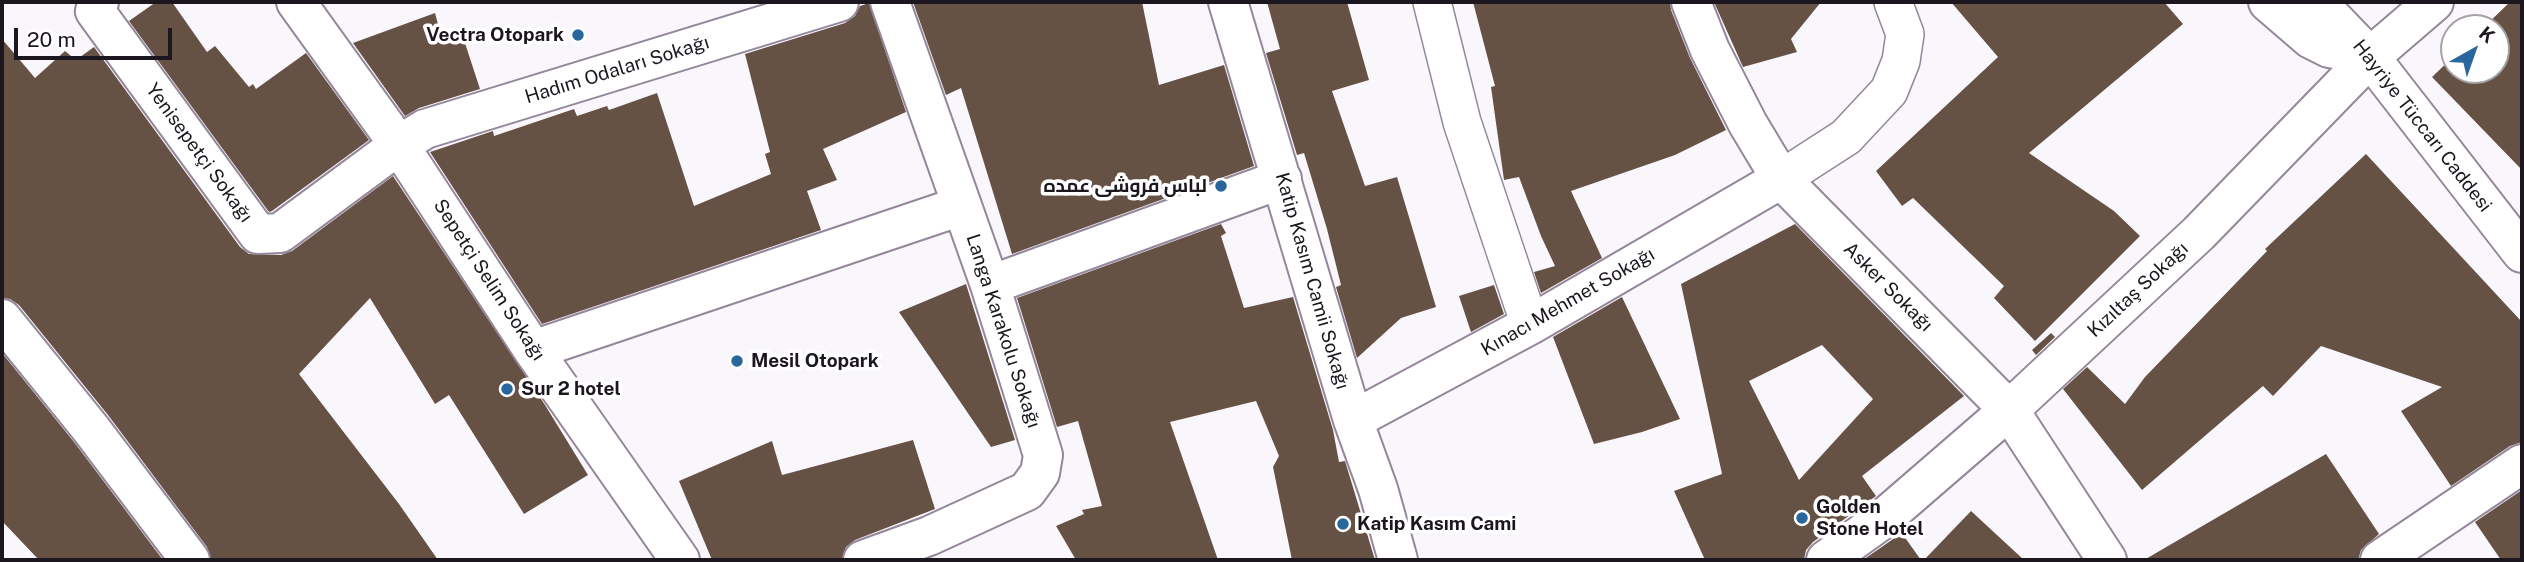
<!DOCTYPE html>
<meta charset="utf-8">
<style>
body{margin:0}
#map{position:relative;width:2524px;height:562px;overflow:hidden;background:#faf7fc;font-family:"Public Sans",sans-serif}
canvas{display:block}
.frame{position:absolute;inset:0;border:4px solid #1c171e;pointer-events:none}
.north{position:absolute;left:2440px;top:14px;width:70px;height:70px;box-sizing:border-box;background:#fff;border:2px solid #a4a2a5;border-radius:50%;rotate:40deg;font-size:19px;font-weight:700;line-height:28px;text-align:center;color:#1c171e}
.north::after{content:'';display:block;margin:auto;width:24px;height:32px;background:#28669c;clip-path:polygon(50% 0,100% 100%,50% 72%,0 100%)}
.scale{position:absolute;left:14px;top:28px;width:158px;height:32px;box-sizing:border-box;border:4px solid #1c171e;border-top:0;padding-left:9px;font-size:21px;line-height:24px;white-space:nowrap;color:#1c171e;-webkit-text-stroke:5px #fff;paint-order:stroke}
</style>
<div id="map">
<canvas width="2524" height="562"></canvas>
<div class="frame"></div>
<div class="north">K</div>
<div class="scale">20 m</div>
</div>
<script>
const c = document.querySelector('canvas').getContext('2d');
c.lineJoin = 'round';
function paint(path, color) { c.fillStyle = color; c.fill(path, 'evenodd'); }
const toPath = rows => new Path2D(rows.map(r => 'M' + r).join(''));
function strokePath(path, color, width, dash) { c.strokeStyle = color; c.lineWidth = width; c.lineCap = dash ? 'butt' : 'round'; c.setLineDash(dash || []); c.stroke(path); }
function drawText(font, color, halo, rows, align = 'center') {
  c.font = font + ' "Public Sans",Cairo,sans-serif'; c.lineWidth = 7; c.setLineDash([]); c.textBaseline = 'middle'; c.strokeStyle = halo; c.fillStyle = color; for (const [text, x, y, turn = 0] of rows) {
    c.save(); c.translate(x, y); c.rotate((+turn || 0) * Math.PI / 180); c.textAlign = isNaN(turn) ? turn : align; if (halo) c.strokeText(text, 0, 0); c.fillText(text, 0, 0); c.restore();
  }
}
paint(toPath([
 [156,2,172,2,207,52,215,46,249,87,253,84,256,89,306,53,369,140,272,211,269,212,129,21],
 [913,2,1142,2,1159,85,1224,65,1254,166,1012,254,961,88,946,95],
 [1267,2,1347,2,1369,80,1332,91,1365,186,1397,177,1436,307,1401,318,1357,358,1336,287,1341,285,1327,229,1304,153,1297,155,1266,53,1280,49],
 [1473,2,1670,2,1671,10,1690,58,1726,130,1675,155,1571,191,1602,258,1541,293,1534,272,1555,266,1541,236,1519,177,1504,180,1491,87,1495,86],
 [1714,2,1821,2,1791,39,1797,52,1743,67],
 [1951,2,2164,2,2183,24,2029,153,2114,211,2140,236,2035,341,1994,298,2004,286,1913,198,1902,206,1876,171,1998,57],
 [2510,2,2522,2,2522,170,2432,77,2454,56,2454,70,2496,70,2496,28,2483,28],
 [869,3,906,112,823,149,837,180,807,191,821,230,542,324,430,152,493,131,494,136,574,109,577,116,607,106,609,110,657,93,694,206,771,174,765,154,770,152,745,54,845,23,855,16,860,6],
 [435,13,443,43,463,37,480,89,419,108,405,116,353,43],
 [2,39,35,78,65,51,76,60,94,47,240,247,249,254,281,255,292,251,393,176,545,405,588,475,524,514,449,395,435,404,370,298,299,374,399,504,438,560,211,560,207,547,108,415,19,305,10,299,2,298],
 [2366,154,2522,322,2522,442,2510,446,2451,486,2401,411,2442,387,2321,346,2273,396,2263,386,2142,490,2063,389,2087,367,2125,404,2145,377,2267,251,2265,249],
 [1221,224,1226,233,1221,236,1244,308,1293,297,1333,430,1339,462,1345,461,1375,560,1292,560,1273,467,1279,456,1256,401,1170,422,1218,560,1076,560,1056,526,1084,514,1082,510,1102,506,1078,421,1057,427,1017,298],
 [1795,224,1964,396,1862,476,1876,496,1813,542,1806,550,1804,560,1705,560,1674,491,1722,474,1681,284],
 [1822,345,1873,399,1799,480,1749,381],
 [966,284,1015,440,991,447,899,312],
 [1494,285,1504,314,1471,332,1459,296],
 [1622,297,1680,419,1642,432,1594,444,1553,337],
 [2051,333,2055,337,2036,355,2032,350],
 [2,353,74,442,163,560,39,560,2,521],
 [913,440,935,509,855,540,846,547,842,560,712,560,679,481,772,441,782,475],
 [2326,454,2379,534,2361,550,2358,560,2144,560],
 [2522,490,2522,560,2501,560,2475,522],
 [1971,511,2024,560,1924,560],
 [1901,532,1921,560,1863,560,1896,537]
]), '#665245');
const pedestrian = toPath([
 [1432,2,1462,122,1530,325],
 [1781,179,1846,137,1889,91,1901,61,1905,34,1893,2]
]);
const minor = toPath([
 [99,2,95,11,258,234,280,233,399,145,425,129,839,2],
 [296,2,399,145,533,350,680,560],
 [1228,2,1353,420,1378,489,1398,560],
 [1691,2,1710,50,1748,124,1781,179,2009,410,2107,560],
 [990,285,1282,179],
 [2,319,91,429,190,560],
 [533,350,961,206],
 [1353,420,1530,325,1781,179],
 [863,560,929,536,1027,491,1040,473,1043,455,990,285,890,2],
 [1826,560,1883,519,2009,410,2199,233,2370,57,2434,2],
 [2380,560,2522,464]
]);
const secondary = toPath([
 [2268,2,2311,39,2329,48,2368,56],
 [2317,2,2370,57,2522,253]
]);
strokePath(pedestrian, '#94869b', 40);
strokePath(minor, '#94869b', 42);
strokePath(secondary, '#94869b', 42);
strokePath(pedestrian, '#fff', 37);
strokePath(minor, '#fff', 38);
strokePath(secondary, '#fff', 38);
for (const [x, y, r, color] of [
 [578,35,7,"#28669c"],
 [1221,186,7,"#28669c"],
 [737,361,7,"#28669c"],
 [507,389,7,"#28669c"],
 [1802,518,7,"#28669c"],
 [1343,524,7,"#28669c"]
]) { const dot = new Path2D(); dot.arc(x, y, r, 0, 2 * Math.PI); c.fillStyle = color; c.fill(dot); strokePath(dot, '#fff', 2.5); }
drawText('bold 19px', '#1c171e', '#fff', [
 ["Vectra Otopark",564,35,"right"],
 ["لباس فروشی عمده",1207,186,"right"],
 ["Mesil Otopark",751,361],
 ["Sur 2 hotel",521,389],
 ["Golden",1816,507],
 ["Stone Hotel",1816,529],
 ["Katip Kasım Cami",1357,524]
], 'left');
drawText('19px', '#1c171e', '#fff', [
 ["Hadım Odaları Sokağı",617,70,-17],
 ["Hayriye Tüccarı Caddesi",2422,126,52],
 ["Yenisepetçi Sokağı",199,153,54],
 ["Sepetçi Selim Sokağı",489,280,57],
 ["Katip Kasım Camii Sokağı",1312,281,74],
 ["Asker Sokağı",1888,287,45],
 ["Kızıltaş Sokağı",2138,290,-43],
 ["Kınacı Mehmet Sokağı",1568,302,-30],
 ["Langa Karakolu Sokağı",1003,331,72]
]);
</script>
